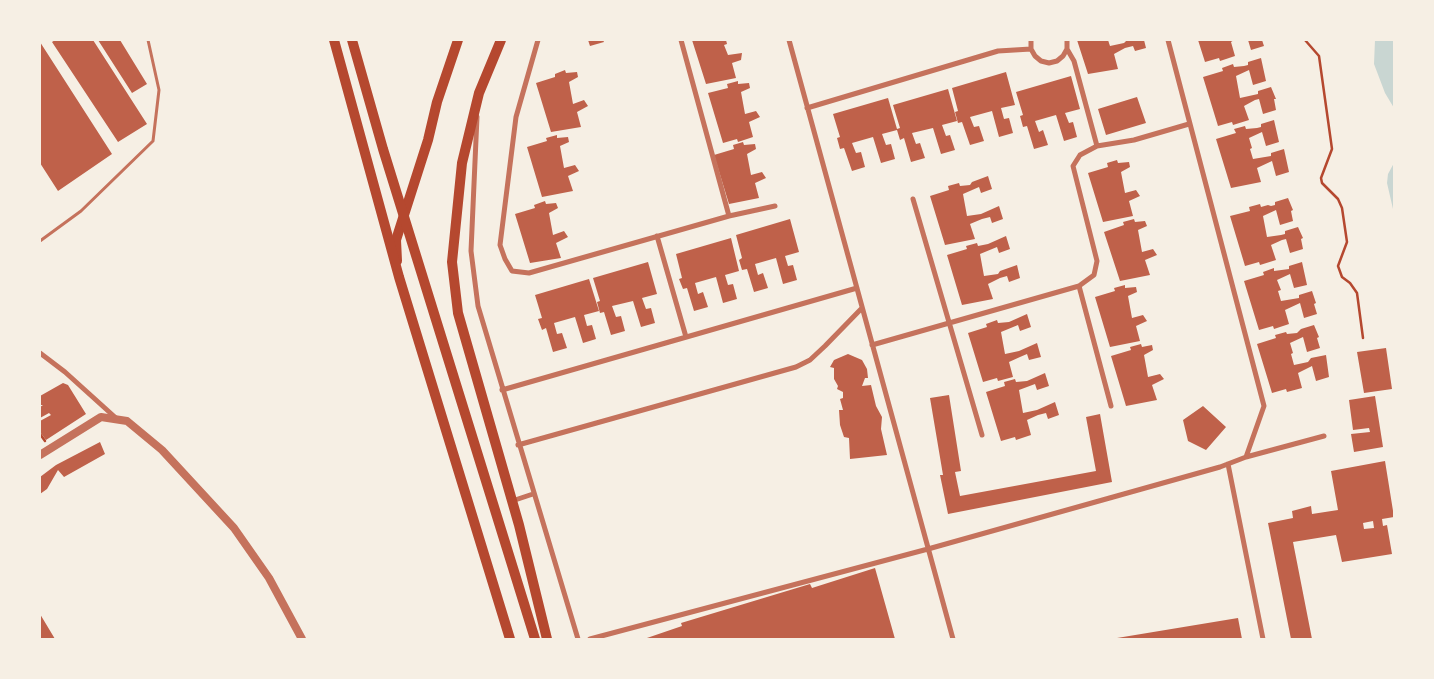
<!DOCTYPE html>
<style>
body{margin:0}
#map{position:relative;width:1434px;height:679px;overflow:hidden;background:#f6efe4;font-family:"Fira Sans",sans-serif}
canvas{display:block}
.frame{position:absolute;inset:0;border:41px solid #f6efe4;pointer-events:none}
</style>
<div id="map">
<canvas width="1434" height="679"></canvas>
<div class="frame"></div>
</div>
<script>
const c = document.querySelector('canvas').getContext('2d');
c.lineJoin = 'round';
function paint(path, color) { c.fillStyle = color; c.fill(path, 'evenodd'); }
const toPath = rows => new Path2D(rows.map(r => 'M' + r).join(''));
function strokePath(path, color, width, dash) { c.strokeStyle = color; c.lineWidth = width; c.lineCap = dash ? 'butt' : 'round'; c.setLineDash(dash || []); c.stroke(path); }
paint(toPath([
 [1375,40,1394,40,1394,108,1385,93,1374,64],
 [1394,163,1394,249,1393,209,1387,183,1388,174]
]), '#c9d6d2');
paint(toPath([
 [55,40,93,40,147,124,118,142,52,42],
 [98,40,120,40,147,84,132,93],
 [588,40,603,40,604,42,590,46],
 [692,40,726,40,727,44,724,45,728,55,742,53,741,60,732,63,736,78,706,84],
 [1077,40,1108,40,1110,46,1124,43,1127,40,1144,40,1146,48,1135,51,1133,46,1125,48,1114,54,1118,69,1088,74],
 [1198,40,1234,40,1231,42,1235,56,1220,61,1219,58,1205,62],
 [1248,40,1262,40,1264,46,1251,50],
 [40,42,112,154,58,191,40,163],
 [1261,58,1266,81,1253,85,1249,70,1236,76,1240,98,1258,94,1258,91,1271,87,1276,99,1274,99,1276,110,1263,114,1259,99,1255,100,1244,106,1249,120,1233,125,1232,122,1218,126,1203,77,1223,71,1222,68,1233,64,1234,67,1244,66,1248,65,1248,62],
 [565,70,566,73,577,72,578,77,569,82,573,104,584,100,588,106,577,112,581,127,551,132,536,83,555,77,555,74],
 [1006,72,1015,105,1001,108,1004,119,1009,118,1013,133,999,137,992,111,970,117,974,127,979,126,984,141,970,145,962,122,958,123,955,112,958,111,952,88],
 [1071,76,1080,109,1065,113,1069,123,1073,122,1077,137,1064,141,1056,115,1035,121,1039,132,1043,130,1048,145,1034,149,1027,126,1023,127,1020,116,1023,115,1016,92],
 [738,81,738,84,749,83,750,88,741,92,745,114,756,111,760,117,749,122,753,137,738,142,737,139,723,143,708,93,728,88,727,84],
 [948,89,957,121,942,125,946,136,950,135,955,150,941,154,933,128,912,133,916,144,920,143,925,158,911,162,904,138,900,140,897,130,882,134,886,145,891,144,895,159,881,163,873,137,852,143,856,153,861,152,865,167,852,171,844,148,840,149,837,138,840,137,833,114,888,98,897,129,900,128,893,105],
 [1137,97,1146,123,1106,135,1098,109],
 [1274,120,1279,142,1266,146,1262,132,1249,138,1252,148,1250,149,1253,159,1271,156,1271,153,1284,149,1289,172,1276,176,1272,161,1257,168,1261,182,1231,188,1216,139,1236,133,1234,129,1245,126,1246,129,1257,128,1261,127,1261,124],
 [557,135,557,138,568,137,569,142,560,146,564,168,575,165,579,171,568,176,573,191,542,197,527,147,547,141,546,138],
 [743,142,744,145,755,144,756,149,747,154,751,175,762,172,766,178,755,183,759,198,729,204,714,155,734,149,733,145],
 [1117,160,1118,163,1129,162,1130,167,1121,172,1125,193,1136,190,1140,196,1129,201,1133,216,1103,222,1088,173,1108,167,1107,163],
 [988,176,992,189,981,193,979,187,963,194,967,216,981,214,999,206,1003,219,992,223,990,217,982,219,970,224,975,239,945,245,930,196,949,190,948,186,959,183,960,186,970,185,972,182],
 [1288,198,1293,210,1291,211,1293,221,1280,225,1276,210,1263,216,1267,237,1281,235,1285,234,1285,231,1298,227,1303,238,1301,239,1303,249,1290,253,1286,239,1282,240,1271,245,1276,260,1260,265,1259,262,1245,266,1230,216,1250,211,1249,207,1260,204,1261,207,1268,205,1271,206,1275,205,1275,202],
 [545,201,546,204,556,203,558,208,549,213,553,235,564,231,568,237,556,243,561,258,530,263,515,214,535,208,534,205],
 [790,219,799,252,785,256,788,266,793,265,797,280,783,284,776,258,755,264,758,275,763,273,768,288,754,292,747,269,742,270,739,260,742,258,736,235],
 [1134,219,1135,222,1145,221,1147,226,1138,230,1142,252,1153,249,1157,255,1145,260,1150,275,1120,281,1104,232,1124,225,1123,222],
 [1006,236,1010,249,999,253,997,247,980,254,984,276,998,274,1000,271,1017,265,1020,278,1009,282,1007,276,1000,278,988,284,993,299,962,305,947,255,967,249,966,246,977,243,978,246,988,244],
 [731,238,739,271,725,275,728,285,733,284,737,299,723,303,716,277,695,283,698,294,703,292,708,307,694,311,687,288,683,289,679,279,682,278,676,254],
 [648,262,657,294,642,298,646,309,651,308,655,323,641,327,633,301,612,306,616,317,621,316,625,331,611,335,604,312,600,313,597,302,600,301,593,278],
 [1302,262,1307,285,1294,288,1290,274,1277,280,1281,290,1278,291,1281,301,1299,298,1299,295,1312,291,1316,303,1314,304,1317,314,1304,318,1300,303,1285,310,1289,324,1274,329,1273,326,1259,330,1244,281,1264,275,1263,272,1274,268,1274,271,1289,269,1289,266],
 [589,279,599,311,584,315,587,326,592,325,596,339,583,343,575,317,554,323,557,334,562,333,567,348,553,352,546,328,542,330,538,319,542,318,535,295],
 [1125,285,1125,288,1136,287,1137,292,1128,296,1132,318,1143,315,1147,321,1136,326,1140,341,1110,347,1095,297,1115,291,1114,288],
 [1027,314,1031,327,1020,331,1018,325,1001,332,1005,354,1019,351,1037,343,1041,357,1029,360,1027,354,1020,357,1009,362,1013,377,998,381,997,378,983,382,968,333,987,327,986,324,997,320,998,323,1009,322],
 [1314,325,1319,337,1317,338,1320,348,1307,352,1303,337,1290,343,1293,353,1291,354,1294,365,1308,362,1311,358,1326,355,1329,377,1316,381,1312,366,1298,373,1302,388,1287,392,1286,389,1272,393,1257,344,1276,338,1275,335,1286,332,1287,334,1297,333,1301,329],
 [1141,344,1142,347,1152,345,1153,350,1144,355,1148,377,1160,374,1164,379,1152,385,1157,400,1126,406,1111,356,1131,350,1130,347],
 [1386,348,1392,389,1364,393,1357,352],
 [848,354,862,360,867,369,868,378,865,378,862,386,871,385,876,406,882,417,881,429,887,455,850,459,849,438,844,437,840,425,839,410,843,410,840,399,843,398,843,392,837,389,838,386,834,379,834,368,830,367,834,360],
 [1045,373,1049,386,1037,390,1035,384,1019,390,1023,413,1037,410,1055,402,1059,415,1048,419,1046,413,1038,415,1027,420,1031,435,1016,440,1015,437,1001,441,986,392,1005,386,1004,382,1015,379,1016,382,1027,381],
 [63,383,68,385,86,414,46,440,40,432,40,421,51,415,49,413,40,418,40,407,43,405,40,405,40,396],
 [949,395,961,471,955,472,960,496,1096,471,1086,417,1100,414,1112,482,948,514,940,475,943,475,930,398],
 [1375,396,1383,447,1354,452,1351,434,1370,432,1369,428,1353,430,1349,400],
 [1203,406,1226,427,1206,450,1188,441,1183,420],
 [100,442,105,454,64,477,58,470,47,489,40,494,40,477,56,465],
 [1385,461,1394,517,1382,519,1383,526,1387,525,1392,554,1342,562,1336,535,1293,542,1312,639,1291,639,1268,523,1293,518,1292,511,1311,506,1312,514,1338,510,1331,471],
 [1373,521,1374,528,1364,529,1363,523],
 [875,568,895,639,644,639,682,626,681,623,810,584,812,588],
 [40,614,55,639,40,639],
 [1238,618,1242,639,1118,639,1117,638]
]), '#bf614a');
strokePath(toPath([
 [1305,40,1319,56,1332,149,1321,178,1322,183,1338,199,1342,208,1347,242,1338,266,1342,277,1350,283,1357,293,1363,338],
 [40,434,45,441]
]), '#b5482f', 2.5);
strokePath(toPath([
 [40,241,81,211,153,141,159,90,148,40]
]), '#c5725c', 3);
strokePath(toPath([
 [538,40,516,117,500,245,505,259,512,271,529,273,729,216,775,206],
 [681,40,729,216],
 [789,40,953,639],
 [1031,40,1031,49,1035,56,1041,61,1049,63,1057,61,1063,56,1067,49,1067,40],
 [1067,49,1074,61,1097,146,1134,140,1189,124],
 [807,108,998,51,1031,49],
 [477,117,471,251,478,306,578,639],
 [1097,146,1080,155,1073,166,1097,261,1094,275,1079,286,1111,406],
 [913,199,982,435],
 [657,236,686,337],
 [872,345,1079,286],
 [40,353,65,372,117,419],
 [502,390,857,288],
 [518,445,796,367,810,360,825,346,862,308],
 [1246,457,1324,436],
 [1228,464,1263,639],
 [512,501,533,494],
 [590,639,928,549,1220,467,1246,457,1264,406,1168,40]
]), '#c5725c', 5);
strokePath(toPath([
 [40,455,101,417,127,421,162,450,234,528,269,578,302,639]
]), '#c5725c', 8);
strokePath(toPath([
 [501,40,479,93,462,163,452,262,458,313,519,525,547,639],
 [397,261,396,240,428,140,437,102,458,40]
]), '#b5482f', 10);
strokePath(toPath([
 [334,40,399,277,510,639],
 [352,40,383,149,535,639]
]), '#b5482f', 10);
</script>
